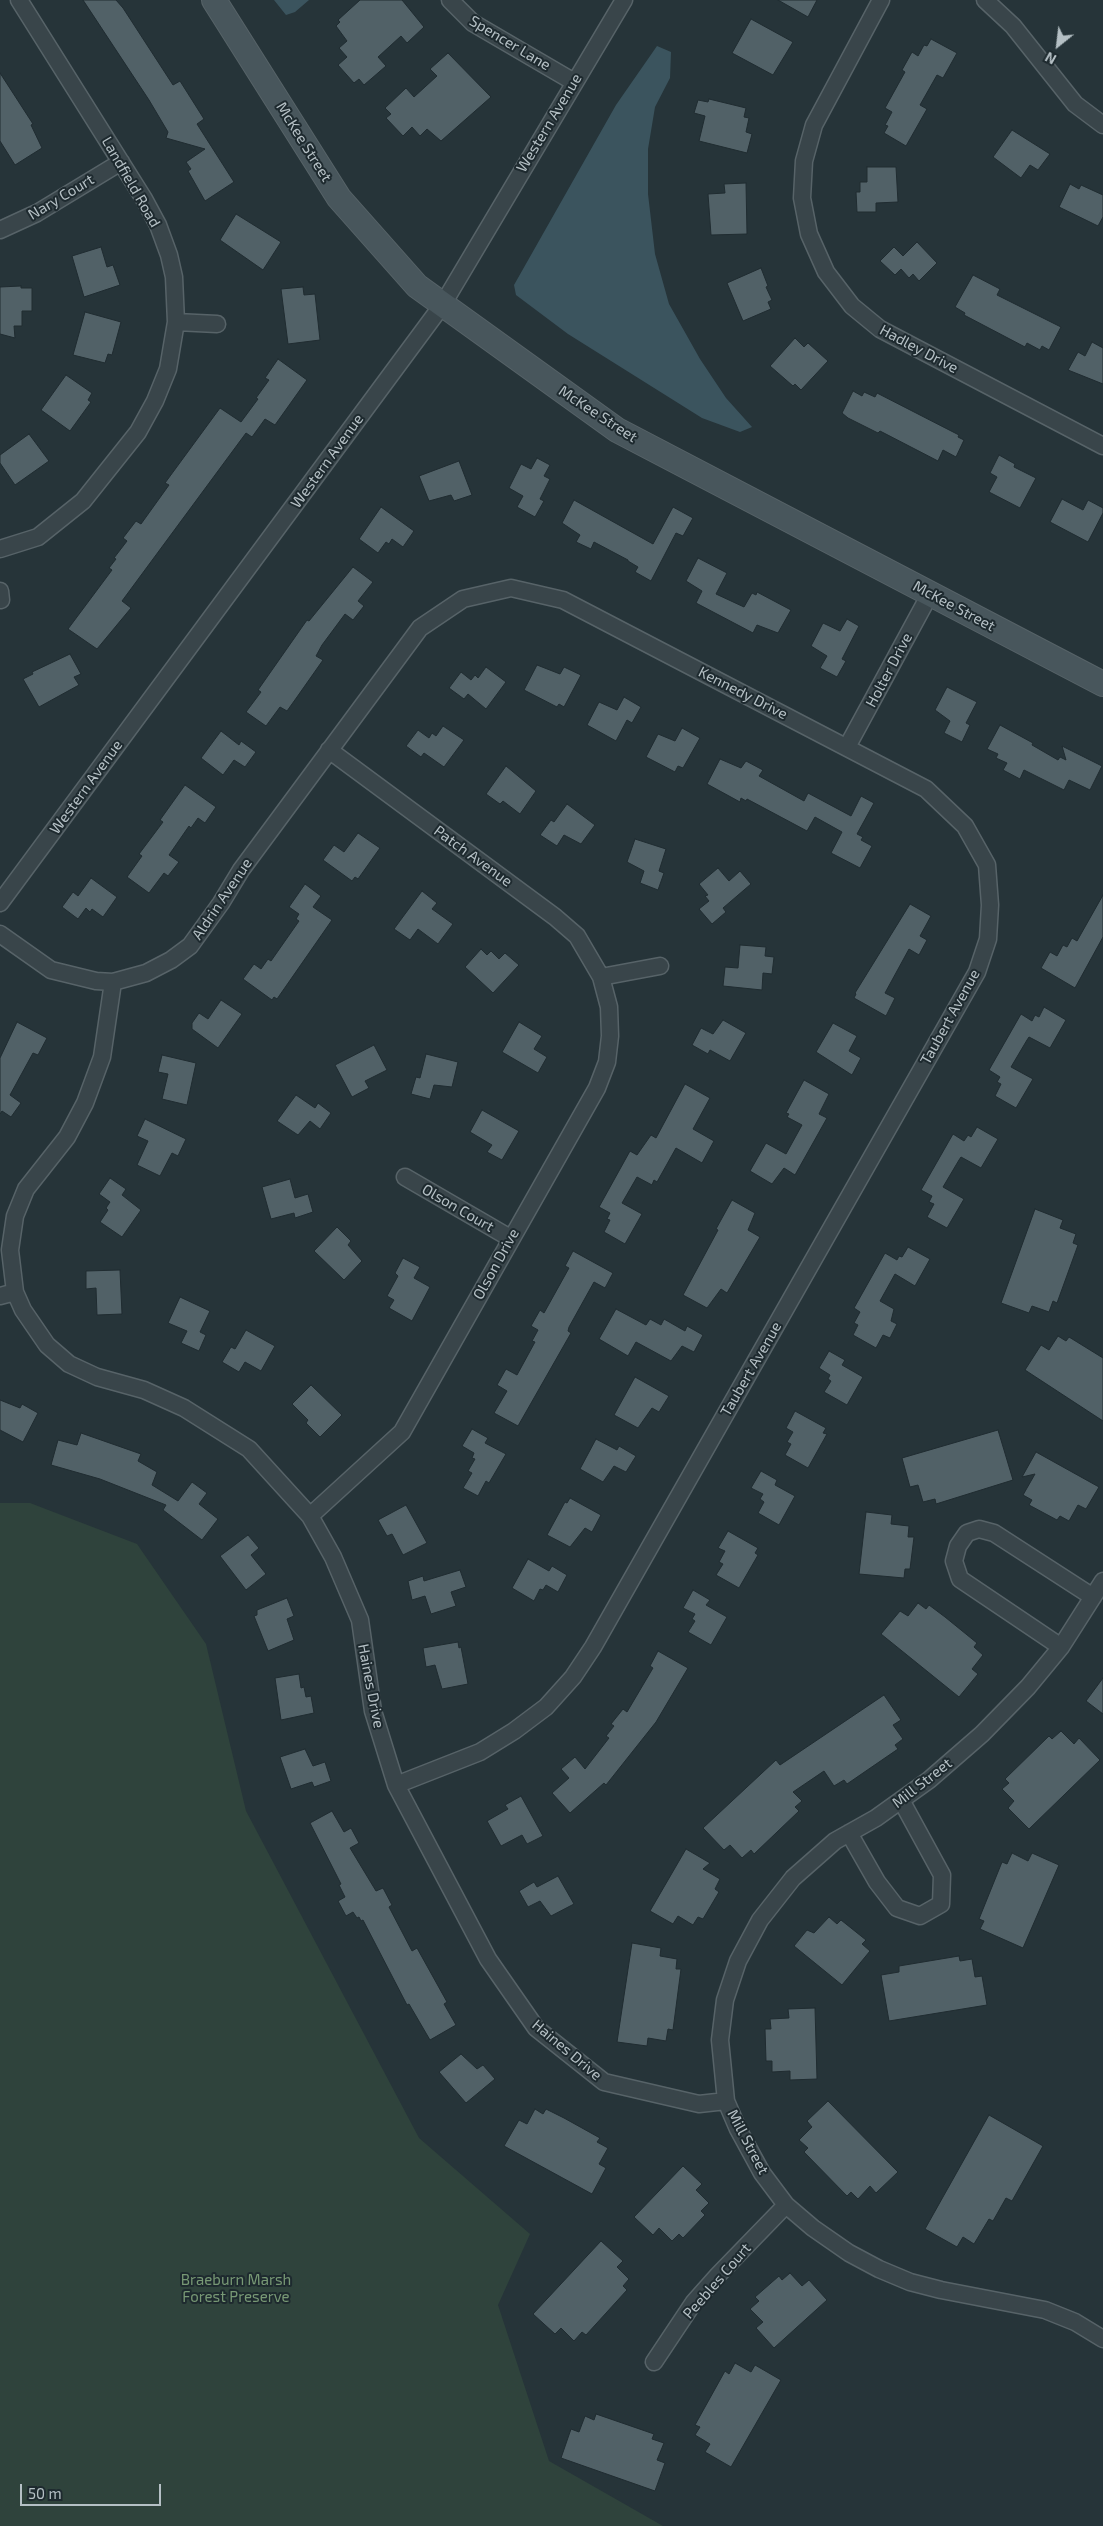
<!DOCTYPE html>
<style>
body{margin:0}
#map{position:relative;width:1103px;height:2526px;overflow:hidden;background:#263439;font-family:"Exo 2",sans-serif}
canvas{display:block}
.north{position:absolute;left:1033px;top:20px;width:50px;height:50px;-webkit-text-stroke:4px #1e2a2f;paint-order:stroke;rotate:209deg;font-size:14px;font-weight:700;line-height:20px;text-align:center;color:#b5c0c5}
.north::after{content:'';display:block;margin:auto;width:18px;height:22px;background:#b5c0c5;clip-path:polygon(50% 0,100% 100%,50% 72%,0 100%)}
.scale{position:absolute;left:20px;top:2484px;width:141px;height:22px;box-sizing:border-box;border:2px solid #b5c0c5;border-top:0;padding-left:6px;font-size:15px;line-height:18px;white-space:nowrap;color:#b5c0c5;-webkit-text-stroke:4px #1e2a2f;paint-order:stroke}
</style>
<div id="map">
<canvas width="1103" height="2526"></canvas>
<div class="north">N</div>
<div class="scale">50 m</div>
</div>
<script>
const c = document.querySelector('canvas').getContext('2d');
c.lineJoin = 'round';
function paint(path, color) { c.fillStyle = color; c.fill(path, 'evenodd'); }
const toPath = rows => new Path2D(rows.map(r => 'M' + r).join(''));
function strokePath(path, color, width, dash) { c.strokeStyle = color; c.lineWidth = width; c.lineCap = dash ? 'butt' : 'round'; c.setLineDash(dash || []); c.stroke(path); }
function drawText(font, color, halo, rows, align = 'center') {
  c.font = font + ' "Exo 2",sans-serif'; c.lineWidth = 4; c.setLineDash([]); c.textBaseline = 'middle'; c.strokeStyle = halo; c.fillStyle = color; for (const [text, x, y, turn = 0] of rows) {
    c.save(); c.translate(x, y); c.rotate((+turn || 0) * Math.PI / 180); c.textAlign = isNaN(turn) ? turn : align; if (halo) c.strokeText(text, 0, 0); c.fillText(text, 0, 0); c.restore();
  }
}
paint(toPath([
 [0,1503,30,1503,137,1544,206,1644,246,1811,419,2138,530,2234,498,2305,549,2461,663,2526,0,2526]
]), '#2f433c');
paint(toPath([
 [274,0,309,0,295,12,286,15],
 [657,46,671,52,670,78,655,107,648,149,648,194,655,254,669,304,700,359,726,398,752,427,740,432,702,418,568,334,516,295,514,285,616,105]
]), '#3b545e');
const building = toPath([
 [83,0,116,0,123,8,173,85,180,81,204,119,197,124,234,182,205,201,188,171,191,169,186,162,205,149,166,138,168,132,149,100,83,0],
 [360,0,402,0,424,27,407,43,401,36,378,57,386,66,364,85,359,79,354,83,338,65,347,57,339,48,347,41,336,26,340,22,338,20,360,0],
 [778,0,817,0,808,17,778,0],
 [751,19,793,42,773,75,732,53,751,19],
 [931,39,957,53,943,78,937,75,920,105,927,109,906,146,884,133,888,126,885,125,892,112,885,108,905,72,902,70,912,52,918,56,924,45,927,46,931,39],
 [448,53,491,97,441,141,427,129,420,136,412,127,403,136,386,118,391,114,385,108,406,88,414,97,437,76,430,69,448,53],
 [0,73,33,124,31,125,42,148,15,165,0,141,0,73],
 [709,99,746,108,744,117,749,118,746,132,752,134,747,153,699,141,705,116,694,113,698,100,708,102,709,99],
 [1012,130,1050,154,1038,170,1030,165,1021,178,993,157,1012,130],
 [867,167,896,167,898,202,876,203,876,212,857,212,856,192,860,192,860,182,867,182,867,167],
 [746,183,747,234,711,235,708,194,725,193,724,184,746,183],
 [1070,184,1079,189,1081,185,1103,195,1103,217,1098,226,1059,207,1070,184],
 [236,214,281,242,263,270,220,240,236,214],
 [917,242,937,263,919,281,913,274,909,278,901,269,895,275,880,261,894,247,903,256,917,242],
 [101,247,107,267,113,265,120,285,84,297,72,256,101,247],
 [761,268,768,286,766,287,772,300,768,302,771,309,743,321,727,283,761,268],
 [973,275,1000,289,997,295,1061,327,1049,350,1042,346,1040,350,1027,343,1025,347,964,315,965,313,955,307,973,275],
 [21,286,21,288,32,288,32,311,22,311,22,326,14,326,15,338,0,334,0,287,21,286],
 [303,287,304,295,315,294,320,340,288,344,281,289,303,287],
 [85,312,121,322,112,355,108,354,105,363,73,355,85,312],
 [795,338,804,347,808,343,828,361,801,390,795,384,793,386,770,366,795,338],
 [1092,342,1103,348,1103,384,1068,370,1078,352,1085,356,1092,342],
 [278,359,307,380,275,425,265,419,252,437,246,433,122,601,131,608,97,649,68,629,112,570,109,568,116,559,114,558,127,541,123,538,136,521,141,524,169,485,165,483,220,408,241,422,258,399,256,398,269,380,265,378,278,359],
 [66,375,92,393,88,400,91,402,70,431,41,410,66,375],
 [853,391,862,396,864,392,875,397,877,393,959,435,958,437,964,440,956,457,943,450,938,461,880,431,878,433,848,418,842,413,853,391],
 [29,434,49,461,15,485,0,463,0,455,29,434],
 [999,455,1015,464,1014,467,1036,478,1020,508,989,492,997,477,990,473,999,455],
 [537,458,550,465,544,476,550,479,540,499,544,501,535,517,517,507,523,496,509,488,521,464,531,469,537,458],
 [459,461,472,495,454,501,451,495,429,501,419,476,459,461],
 [1062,499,1083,510,1088,500,1103,508,1103,513,1088,542,1050,522,1062,499],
 [574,500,653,544,673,507,693,518,683,536,676,533,651,581,635,572,638,567,628,561,628,560,594,542,591,549,576,542,580,535,562,523,574,500],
 [381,507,414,531,403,547,392,539,389,544,386,542,378,553,359,539,381,507],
 [698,558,727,573,716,594,744,607,752,593,756,595,757,592,791,610,778,633,757,625,753,633,696,603,702,591,686,581,698,558],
 [353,567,373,582,358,601,364,606,353,620,345,614,322,645,316,656,323,660,297,697,287,711,280,707,266,726,246,712,261,692,258,690,307,620,309,621,353,567],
 [847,619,859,626,842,659,846,661,837,677,820,668,827,656,811,646,823,623,840,631,847,619],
 [70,654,81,674,74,677,79,685,39,707,23,679,33,674,32,672,70,654],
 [537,665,560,674,564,667,581,675,564,707,559,704,557,707,524,690,537,665],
 [486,667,506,682,486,709,468,694,464,699,449,688,461,672,471,680,475,675,478,678,486,667],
 [947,687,977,702,966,723,970,725,962,742,944,733,950,721,935,710,947,687],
 [624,697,641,707,632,723,627,720,616,741,587,725,599,702,617,710,624,697],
 [1000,725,1033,743,1032,745,1058,760,1060,757,1066,760,1062,746,1102,766,1090,790,1069,780,1064,790,1024,770,1020,779,1003,770,1007,763,996,758,998,754,987,749,1000,725],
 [443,726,464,740,444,767,424,753,421,757,406,746,418,730,429,738,432,733,436,736,443,726],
 [682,728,700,738,683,768,678,766,675,772,646,757,658,734,675,741,682,728],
 [221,731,239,745,241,741,256,752,245,767,234,760,223,775,201,758,221,731],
 [720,759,741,768,746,761,763,770,759,776,804,801,808,793,851,816,861,796,874,803,857,834,863,837,861,840,872,846,860,868,831,853,842,832,815,817,807,831,747,799,746,801,741,798,740,802,707,784,720,759],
 [506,766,536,791,520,814,503,801,500,804,486,794,506,766],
 [185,785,216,807,205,823,198,818,191,828,189,826,169,855,179,862,168,876,164,873,149,893,127,877,142,856,139,854,163,822,160,820,185,785],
 [567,804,595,825,581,844,564,835,557,846,540,835,551,820,554,822,567,804],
 [358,833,380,848,358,879,355,877,352,881,323,860,334,845,344,852,358,833],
 [635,839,666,849,659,871,664,873,658,890,640,883,644,871,627,862,635,839],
 [718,868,729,881,740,871,751,884,723,908,726,912,712,924,699,909,709,901,705,896,708,895,699,884,718,868],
 [91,878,117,897,103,917,92,909,90,912,86,908,78,919,62,907,73,892,78,896,91,878],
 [305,884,321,896,313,907,332,920,277,999,274,997,272,1000,243,979,254,964,261,969,268,959,271,961,299,921,296,919,299,914,289,907,305,884],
 [422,891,437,903,432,909,453,924,438,944,418,929,410,940,394,929,422,891],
 [1103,895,1103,937,1075,988,1041,968,1050,952,1057,956,1063,945,1067,947,1072,938,1077,941,1103,895],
 [910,904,931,916,920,936,927,940,919,955,909,949,885,993,895,998,886,1016,854,998,856,994,855,993,910,904],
 [740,945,766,947,765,956,774,957,772,974,763,973,762,990,723,986,725,967,738,968,740,945],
 [481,949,487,955,491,951,499,959,505,953,519,965,493,993,465,967,481,949],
 [221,1000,242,1014,218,1048,192,1029,192,1023,199,1013,208,1019,221,1000],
 [1044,1007,1066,1020,1050,1048,1029,1037,1027,1040,1011,1067,1033,1079,1016,1108,995,1096,1001,1084,997,1082,1000,1077,989,1070,1021,1014,1032,1021,1035,1015,1039,1017,1044,1007],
 [723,1020,746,1033,730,1061,710,1050,708,1054,692,1045,701,1028,713,1034,723,1020],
 [17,1022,47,1038,38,1055,33,1053,10,1095,21,1103,11,1117,2,1111,0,1114,0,1058,17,1022],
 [519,1022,542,1036,534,1049,547,1057,538,1073,502,1052,519,1022],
 [833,1023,857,1036,849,1051,861,1058,852,1075,816,1052,833,1023],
 [374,1045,387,1070,365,1081,369,1088,352,1097,335,1065,374,1045],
 [426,1054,458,1062,452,1087,434,1085,430,1099,411,1094,416,1077,420,1078,426,1054],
 [162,1055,196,1063,187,1105,162,1099,168,1074,158,1072,162,1055],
 [804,1080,829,1094,819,1114,827,1118,795,1175,784,1168,772,1184,750,1171,766,1143,786,1154,802,1125,787,1117,789,1114,786,1113,804,1080],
 [685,1084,710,1098,693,1129,714,1141,702,1163,676,1148,657,1182,654,1180,652,1185,637,1177,622,1203,642,1214,625,1244,604,1232,610,1220,607,1219,610,1213,599,1207,630,1151,637,1155,651,1135,656,1138,685,1084],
 [296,1095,315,1108,318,1103,331,1113,320,1129,310,1121,298,1135,277,1121,296,1095],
 [482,1110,519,1131,502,1160,487,1152,492,1145,470,1132,482,1110],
 [145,1119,186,1139,178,1156,172,1153,160,1176,137,1165,148,1141,137,1136,145,1119],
 [977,1127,998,1139,981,1168,961,1157,959,1160,943,1187,964,1199,947,1228,927,1217,934,1204,929,1202,932,1196,921,1190,953,1134,964,1141,968,1135,971,1137,977,1127],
 [110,1178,126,1189,122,1195,141,1210,122,1237,100,1222,108,1210,106,1208,110,1202,99,1194,110,1178],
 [290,1179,295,1198,308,1194,313,1212,295,1218,294,1213,271,1219,262,1187,290,1179],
 [732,1200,755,1213,748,1230,760,1237,727,1293,721,1289,707,1308,683,1295,718,1230,716,1229,732,1200],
 [1035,1209,1063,1220,1060,1228,1076,1234,1073,1243,1078,1245,1057,1303,1053,1301,1049,1312,1032,1306,1029,1313,1001,1303,1035,1209],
 [337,1227,351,1241,348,1245,362,1261,344,1280,314,1251,337,1227],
 [908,1247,930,1259,915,1286,895,1274,880,1301,894,1309,891,1321,897,1324,890,1338,883,1335,876,1348,853,1335,858,1325,854,1323,860,1312,854,1308,885,1253,897,1260,899,1256,902,1257,908,1247],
 [573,1251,613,1273,605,1288,594,1282,569,1327,568,1331,571,1333,518,1426,494,1413,507,1391,497,1385,506,1369,517,1375,535,1342,532,1341,538,1330,531,1326,540,1310,544,1313,569,1268,565,1266,573,1251],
 [403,1258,420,1267,414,1278,430,1287,412,1321,389,1308,394,1300,387,1296,398,1276,395,1273,403,1258],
 [120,1270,122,1314,97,1315,96,1288,86,1289,86,1271,120,1270],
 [180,1297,210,1311,200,1332,206,1335,199,1351,181,1343,187,1331,168,1323,180,1297],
 [616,1309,646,1325,650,1319,661,1325,664,1319,685,1331,687,1326,703,1335,694,1352,682,1346,671,1361,636,1342,628,1356,599,1339,616,1309],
 [246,1330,275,1346,261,1371,245,1362,239,1372,222,1362,231,1347,235,1349,246,1330],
 [1058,1336,1066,1341,1069,1337,1103,1358,1103,1421,1025,1370,1041,1345,1049,1350,1058,1336],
 [829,1351,845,1360,842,1365,863,1377,847,1405,824,1392,831,1381,828,1379,830,1375,819,1368,829,1351],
 [635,1377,669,1396,659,1412,652,1408,638,1428,614,1415,635,1377],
 [311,1385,342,1415,320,1437,306,1423,308,1420,292,1404,311,1385],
 [0,1400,20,1408,22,1404,38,1413,23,1442,0,1430,0,1400],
 [795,1411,826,1428,823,1433,827,1434,808,1468,785,1455,791,1444,787,1442,793,1432,786,1428,795,1411],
 [472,1429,488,1438,485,1443,506,1454,489,1483,486,1481,478,1496,463,1488,472,1473,468,1471,475,1459,472,1458,474,1453,462,1446,472,1429],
 [998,1430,1013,1480,936,1504,935,1499,923,1502,918,1485,910,1487,902,1458,998,1430],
 [81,1433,141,1454,138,1461,157,1472,152,1485,178,1501,192,1482,207,1493,199,1504,218,1519,202,1540,163,1510,166,1505,100,1479,51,1465,58,1440,77,1445,81,1433],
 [596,1439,617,1450,619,1446,636,1456,626,1472,614,1466,603,1482,580,1469,596,1439],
 [1036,1452,1099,1487,1086,1509,1078,1505,1069,1521,1060,1516,1057,1520,1029,1505,1032,1500,1023,1495,1035,1474,1022,1477,1036,1452],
 [761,1471,777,1480,775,1485,795,1496,779,1525,758,1513,764,1502,760,1499,763,1494,751,1488,761,1471],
 [570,1498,601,1515,592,1532,585,1528,570,1547,547,1535,565,1502,567,1503,570,1498],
 [406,1505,427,1543,403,1555,392,1534,387,1536,378,1520,406,1505],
 [866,1512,892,1515,891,1524,909,1526,908,1537,914,1537,910,1569,905,1569,904,1578,859,1574,866,1512],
 [728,1531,758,1548,755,1553,758,1555,739,1588,716,1575,723,1564,719,1562,725,1551,718,1548,728,1531],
 [248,1535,259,1548,251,1555,266,1574,246,1590,220,1556,248,1535],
 [528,1559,549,1571,552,1566,567,1575,558,1592,546,1585,543,1590,540,1589,534,1601,512,1588,528,1559],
 [460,1570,466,1587,451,1592,456,1606,431,1614,425,1596,412,1600,408,1581,423,1576,424,1581,460,1570],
 [693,1590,710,1600,706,1605,727,1617,711,1645,688,1632,695,1621,692,1619,695,1614,683,1608,693,1590],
 [287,1598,294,1616,287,1619,294,1640,268,1651,254,1616,257,1615,257,1610,287,1598],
 [918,1603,926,1609,929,1605,945,1617,977,1643,974,1647,983,1655,972,1669,978,1674,959,1697,881,1634,900,1611,908,1616,918,1603],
 [458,1642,459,1648,461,1647,468,1684,442,1689,435,1665,426,1667,423,1648,458,1642],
 [658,1651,688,1668,656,1722,606,1785,604,1783,570,1813,552,1793,569,1778,561,1769,575,1757,585,1769,609,1738,606,1736,614,1726,611,1724,623,1709,627,1712,653,1668,650,1666,658,1651],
 [299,1674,301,1688,304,1687,306,1697,311,1696,314,1713,281,1720,275,1678,299,1674],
 [1103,1678,1103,1714,1086,1701,1103,1678],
 [884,1695,901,1720,893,1725,903,1739,895,1745,898,1749,847,1784,844,1780,834,1786,824,1771,793,1792,802,1801,795,1807,799,1811,754,1854,751,1850,742,1858,730,1845,724,1850,703,1828,776,1760,780,1765,884,1695],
 [1061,1731,1074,1744,1079,1738,1100,1760,1029,1829,1008,1808,1014,1801,1002,1789,1009,1783,1005,1779,1049,1736,1052,1739,1061,1731],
 [305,1749,313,1766,325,1762,331,1781,314,1787,312,1782,291,1789,280,1757,305,1749],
 [521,1796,543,1836,527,1844,522,1835,501,1846,487,1821,508,1809,505,1805,521,1796],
 [332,1811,344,1832,351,1828,359,1843,350,1848,376,1891,383,1888,392,1905,389,1907,412,1951,417,1948,447,2002,444,2004,456,2025,430,2040,409,2004,407,2005,363,1920,361,1921,359,1917,357,1918,353,1912,346,1916,338,1901,345,1897,339,1885,341,1884,310,1823,332,1811],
 [686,1849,710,1863,703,1869,720,1879,715,1889,719,1892,703,1919,698,1917,693,1925,678,1916,673,1924,650,1911,686,1849],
 [1012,1853,1028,1861,1032,1853,1059,1865,1023,1948,980,1929,984,1921,979,1919,1002,1862,1007,1864,1012,1853],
 [558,1876,574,1904,551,1916,540,1901,528,1907,519,1891,534,1882,537,1887,558,1876],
 [829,1917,837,1924,841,1920,866,1940,862,1944,870,1951,842,1985,794,1946,807,1930,814,1933,829,1917],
 [632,1943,661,1948,660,1956,677,1959,676,1969,681,1969,673,2030,668,2029,666,2041,648,2038,647,2046,617,2042,632,1943],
 [959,1956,960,1961,972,1959,975,1977,982,1976,987,2005,889,2021,881,1975,899,1972,899,1966,959,1956],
 [815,2008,817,2079,790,2080,790,2071,772,2072,772,2061,766,2061,765,2029,771,2029,770,2019,789,2018,788,2009,815,2008],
 [461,2054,477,2069,483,2065,495,2079,466,2103,439,2072,461,2054],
 [828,2101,898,2172,876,2193,870,2186,858,2199,851,2192,847,2196,804,2152,808,2148,799,2140,812,2127,807,2121,828,2101],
 [535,2109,543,2114,546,2109,564,2118,600,2138,597,2142,608,2148,599,2164,606,2168,592,2194,504,2146,519,2120,527,2124,535,2109],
 [989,2115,1043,2146,1012,2201,1006,2198,993,2221,989,2219,974,2244,963,2237,957,2247,925,2229,989,2115],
 [683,2166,702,2184,696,2190,709,2203,701,2211,705,2215,683,2238,679,2234,672,2241,659,2228,653,2235,634,2217,683,2166],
 [601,2241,623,2261,617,2267,629,2279,623,2286,627,2290,586,2335,582,2332,574,2341,561,2328,555,2334,533,2314,601,2241],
 [790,2273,802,2286,809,2280,827,2300,774,2348,756,2328,763,2322,750,2309,759,2301,755,2297,779,2276,782,2280,790,2273],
 [735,2363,751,2372,755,2365,781,2380,731,2467,705,2452,710,2444,695,2435,700,2427,695,2425,725,2371,729,2374,735,2363],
 [596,2414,654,2434,652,2439,664,2443,657,2460,665,2463,655,2491,561,2458,571,2429,579,2432,585,2416,594,2420,596,2414]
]);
paint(building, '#516167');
strokePath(building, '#202c31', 1);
const street = toPath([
 [450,0,473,23,574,82],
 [881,0,814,125,804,161,802,198,809,234,826,272,852,306,880,329,1103,446],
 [985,0,1013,26,1075,104,1103,125],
 [0,230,37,213,121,162],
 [176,322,217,324],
 [0,549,38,537,83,501,138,432,155,401,168,369,176,322,174,277,169,255,158,225,144,199,19,0],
 [0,591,1,600],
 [847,747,930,594],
 [0,903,443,304,624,0],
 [0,934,51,970,96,981,113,982,146,973,171,960,190,946,221,903,241,870,420,628,463,599,511,588,563,600,926,789,965,826,987,865,990,905,988,939,977,972,593,1647,573,1677,546,1707,514,1731,480,1752,396,1785],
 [601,977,660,966],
 [113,982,102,1057,85,1103,67,1137,26,1189,15,1216,10,1250,15,1292,23,1310,47,1345,69,1364,97,1377,144,1390,184,1408,249,1449,310,1516,333,1557,360,1620,373,1711,396,1785,488,1959,536,2028,604,2082,699,2104,726,2101],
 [405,1177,510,1238],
 [0,1296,15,1292],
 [310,1516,402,1432,597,1088,607,1062,610,1036,609,1007,601,977,577,936,555,917,329,750],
 [1103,1581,1061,1647,1028,1687,982,1734,929,1780,876,1818,835,1841,793,1878,760,1920,738,1961,725,2000,720,2040,726,2101,738,2129,762,2173,786,2205,813,2228,849,2253,879,2269,910,2282,941,2290,1045,2310,1075,2322,1103,2339],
 [1061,1647,960,1579,954,1561,958,1546,967,1533,979,1529,994,1533,1093,1597],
 [849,1833,877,1882,897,1908,920,1916,941,1904,942,1875,901,1800],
 [654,2362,694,2302,718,2275,786,2205]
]);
const secondary = toPath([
 [214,0,339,198,417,286,617,430,1103,684]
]);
strokePath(street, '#576368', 19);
strokePath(secondary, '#576368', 26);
strokePath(street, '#39454a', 16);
strokePath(secondary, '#48565c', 24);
drawText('15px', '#b5c0c5', '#1e2a2f', [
 ["Spencer Lane",510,43,31],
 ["Western Avenue",549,123,-59],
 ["McKee Street",304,142,58],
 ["Landfield Road",131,182,60],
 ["Nary Court",61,197,-31],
 ["Hadley Drive",919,349,28],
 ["McKee Street",598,414,33],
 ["Western Avenue",327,461,-54],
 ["McKee Street",954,606,28],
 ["Holter Drive",889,670,-62],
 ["Kennedy Drive",743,693,27],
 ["Western Avenue",86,787,-54],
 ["Patch Avenue",473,856,36],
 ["Aldrin Avenue",222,899,-56],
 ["Taubert Avenue",950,1017,-61],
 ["Olson Court",458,1208,30],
 ["Olson Drive",496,1264,-61],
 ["Taubert Avenue",751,1369,-60],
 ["Haines Drive",371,1686,79],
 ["Mill Street",922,1783,-38],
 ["Haines Drive",567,2050,40],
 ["Mill Street",748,2142,62],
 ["Peebles Court",717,2281,-49]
]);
drawText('15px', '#789975', '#1e2a2f', [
 ["Braeburn Marsh",236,2280],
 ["Forest Preserve",236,2297]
]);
</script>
